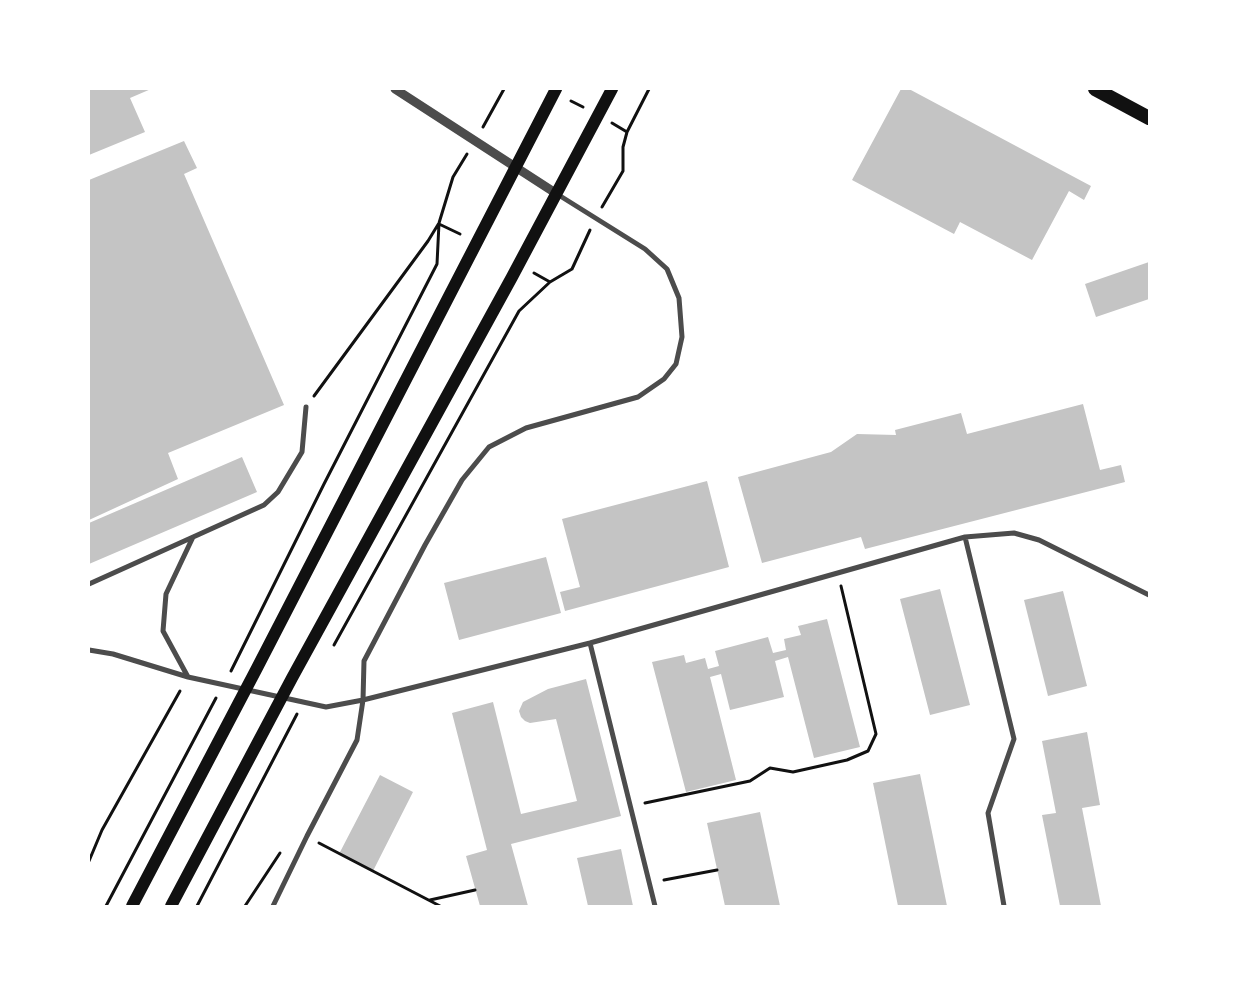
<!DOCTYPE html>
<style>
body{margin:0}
#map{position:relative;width:1238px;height:995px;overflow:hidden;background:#fff;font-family:"Work Sans",sans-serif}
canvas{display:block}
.frame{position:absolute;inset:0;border:90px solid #fff;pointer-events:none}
</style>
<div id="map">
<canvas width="1238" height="995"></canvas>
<div class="frame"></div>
</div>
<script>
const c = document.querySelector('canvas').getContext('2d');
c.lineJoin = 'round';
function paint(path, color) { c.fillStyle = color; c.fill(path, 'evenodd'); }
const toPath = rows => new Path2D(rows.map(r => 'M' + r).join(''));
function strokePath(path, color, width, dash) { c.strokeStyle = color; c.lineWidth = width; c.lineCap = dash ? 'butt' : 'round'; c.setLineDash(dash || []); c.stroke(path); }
paint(toPath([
 [89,89,151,89,130,98,145,132,89,155],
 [901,89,909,89,1091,186,1084,200,1069,191,1032,260,960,222,954,234,852,180],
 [184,141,197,168,184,174,284,405,168,453,178,479,89,520,89,180],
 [1149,262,1149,299,1096,317,1085,284],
 [1083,404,1100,470,1121,465,1125,482,865,549,861,537,762,563,738,477,831,452,857,434,896,435,895,430,961,413,967,434],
 [242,457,257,492,89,564,89,523],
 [707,481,729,567,565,611,560,592,580,587,562,519],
 [546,557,561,613,459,640,444,583],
 [940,589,970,705,930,715,900,599],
 [1063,591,1087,686,1048,696,1024,600],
 [827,619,860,747,814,758,788,657,775,661,784,697,730,710,721,674,710,677,736,780,686,792,652,662,684,655,686,663,705,658,708,669,719,666,715,651,768,637,773,653,786,650,784,639,801,635,798,626],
 [586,679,621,816,511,844,528,906,480,906,466,856,487,850,452,713,493,702,521,814,577,801,556,719,530,723,525,721,521,717,519,711,523,702,548,689],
 [1087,732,1100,805,1082,808,1101,906,1060,906,1042,815,1056,813,1042,741],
 [920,774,933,837,947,906,898,906,873,783],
 [380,775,413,792,373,871,339,854],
 [760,812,780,906,725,906,707,823],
 [621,849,633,906,588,906,577,858]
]), '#c4c4c4');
strokePath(toPath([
 [571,101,583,107],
 [612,123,627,132],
 [483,127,504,89],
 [602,207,623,171,623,147,627,132,649,89],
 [439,224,460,234],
 [534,273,550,282,572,269,590,230],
 [314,396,428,241,439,223,453,177,467,154],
 [334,645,519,311,550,282],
 [231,671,324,484,437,264,439,223],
 [645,803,750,781,770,768,793,772,847,760,868,751,876,734,841,586],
 [319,843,440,906],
 [89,861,102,830,180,691],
 [664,880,717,870],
 [430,900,475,890],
 [106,906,216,698],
 [197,906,297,714],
 [245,906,280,853]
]), '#111', 3);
strokePath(toPath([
 [965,537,1014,739,988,813,1004,906],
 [89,584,264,505,278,492,302,452,306,407],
 [590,643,655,906],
 [89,650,113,654,188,677,326,707,363,700,590,643,965,537,1014,533,1039,540,1149,595],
 [188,677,163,631,166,594,193,537],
 [273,906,307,836,357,740,363,700,364,661,425,545,462,480,489,447,526,428,638,397,664,379,676,364,682,337,679,298,667,269,645,249,557,194]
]), '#4c4c4c', 5);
strokePath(toPath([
 [395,89,557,194]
]), '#4c4c4c', 9);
strokePath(toPath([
 [132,906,257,668,556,89],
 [171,906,292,678,512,277,612,89]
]), '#111', 12);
strokePath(toPath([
 [1095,89,1149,118]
]), '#111', 14);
</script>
